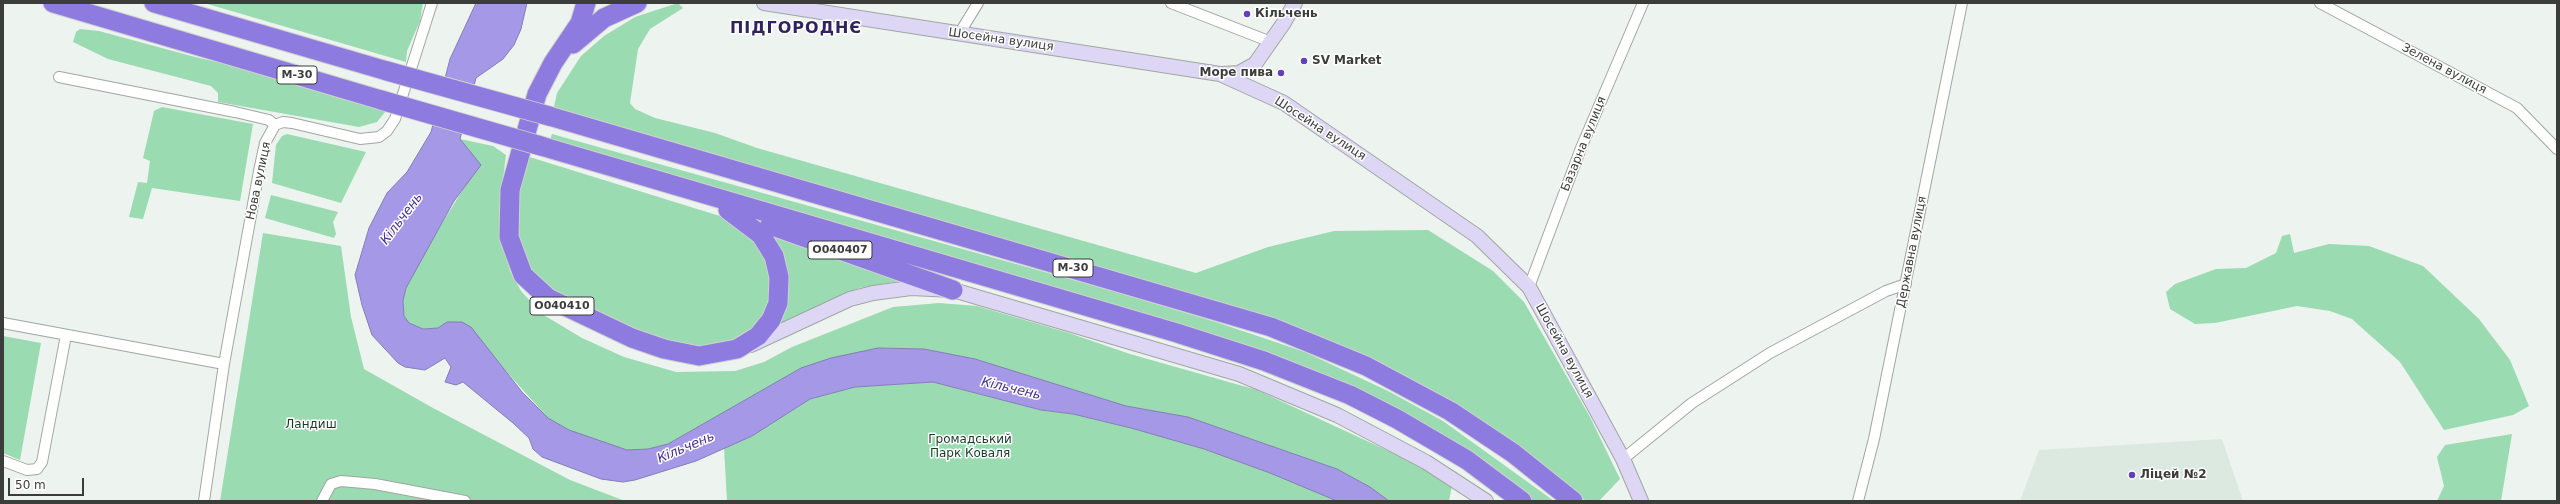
<!DOCTYPE html>
<meta charset="utf-8">
<style>
body{margin:0}
#map{position:relative;width:2560px;height:504px;overflow:hidden;background:#edf3ef;font-family:"DejaVu Sans",sans-serif}
canvas{display:block}
.frame{position:absolute;inset:0;border:4px solid #3b3d3b;pointer-events:none}
.scale{position:absolute;left:8px;top:478px;width:76px;height:18px;box-sizing:border-box;border:2px solid #3b3d3b;border-top:0;padding-left:5px;font-size:12px;line-height:14px;white-space:nowrap;color:#3b3d3b;-webkit-text-stroke:3px #fff;paint-order:stroke}
</style>
<div id="map">
<canvas width="2560" height="504"></canvas>
<div class="frame"></div>
<div class="scale">50 m</div>
</div>
<script>
const c = document.querySelector('canvas').getContext('2d');
c.lineJoin = 'round';
function paint(path, color) { c.fillStyle = color; c.fill(path, 'evenodd'); }
const toPath = rows => new Path2D(rows.map(r => 'M' + r).join(''));
function strokePath(path, color, width, dash) { c.strokeStyle = color; c.lineWidth = width; c.lineCap = dash ? 'butt' : 'round'; c.setLineDash(dash || []); c.stroke(path); }
function drawText(font, color, halo, rows, align = 'center') {
  c.font = font + ' "DejaVu Sans",sans-serif'; c.lineWidth = 3; c.setLineDash([]); c.textBaseline = 'middle'; c.strokeStyle = halo; c.fillStyle = color; for (const [text, x, y, turn = 0] of rows) {
    c.save(); c.translate(x, y); c.rotate((+turn || 0) * Math.PI / 180); c.textAlign = isNaN(turn) ? turn : align; if (halo) c.strokeText(text, 0, 0); c.fillText(text, 0, 0); c.restore();
  }
}
paint(toPath([
 [2222,439,2243,501,2020,501,2039,450]
]), '#dce9e0');
paint(toPath([
 [204,3,423,3,420,21,407,51,406,62],
 [678,3,683,8,650,29,638,49,630,103,635,109,655,118,715,133,757,148,1196,273,1268,247,1334,231,1428,230,1493,271,1524,302,1590,417,1620,479,1599,501,1586,501,1554,476,1391,370,916,215,554,107,557,93,581,56,604,36,635,17],
 [80,29,99,31,195,57,252,70,386,111,377,122,359,127,218,102,218,93,211,86,108,59,73,42,76,32],
 [162,107,253,124,240,201,152,188,143,219,129,217,138,182,147,183,150,161,143,158,154,111],
 [287,134,366,152,341,203,272,183,276,145,282,136],
 [552,134,1116,292,1216,322,1305,352,1388,391,1443,421,1554,501,1530,501,1379,404,550,140],
 [460,139,493,146,506,155,499,212,500,234,510,271,521,291,542,314,582,338,624,357,676,372,735,371,764,362,792,347,893,307,939,303,977,306,1069,333,1130,354,1257,390,1408,460,1452,486,1449,501,1389,501,1370,487,1337,469,1188,417,1126,406,975,359,924,349,878,348,801,368,668,444,648,449,627,450,599,443,569,430,548,418,462,322,447,322,439,328,423,329,409,323,404,316,403,301,406,288,427,248,465,186],
 [523,155,723,217,746,229,771,264,771,303,748,336,707,348,661,342,552,294,524,263,516,224],
 [271,195,338,212,333,222,336,234,334,238,265,218],
 [765,232,906,280,859,288,769,330,776,324],
 [263,233,341,246,351,317,364,369,433,408,570,480,625,501,220,501],
 [2290,234,2294,253,2329,244,2369,246,2423,266,2479,319,2510,360,2529,406,2513,415,2444,430,2400,362,2352,319,2330,311,2297,306,2215,323,2195,324,2170,309,2166,292,2175,284,2216,269,2246,268,2276,253,2282,236],
 [3,336,41,343,20,460,3,453],
 [933,382,1041,410,1073,414,1131,428,1204,449,1270,473,1337,501,727,501,724,448,752,436,810,399,855,387],
 [2512,434,2501,501,2437,501,2444,486,2437,457,2445,445]
]), '#9adbb1');
const water = toPath([
 [476,3,527,3,521,29,514,45,503,59,476,78,460,139,481,165,454,201,406,288,403,301,404,316,409,323,423,329,438,328,447,322,462,322,471,327,522,392,548,418,569,430,627,450,648,449,668,444,801,368,831,358,878,348,924,349,975,359,1126,406,1188,417,1337,469,1370,487,1389,501,1337,501,1270,473,1204,449,1131,428,1073,414,1041,410,933,382,855,387,810,399,752,436,696,461,635,480,623,482,601,479,542,457,533,449,529,438,513,423,463,382,456,385,445,382,451,367,445,358,425,370,405,367,398,363,372,335,362,305,355,275,369,228,387,193,407,172,431,132,450,59,476,3]
]);
paint(water, '#a498e7');
strokePath(water, '#847db3', 1);
paint(toPath([
 [444,76,476,85,464,130,432,120]
]), '#edf3ef');
const street = toPath([
 [1171,3,1271,42],
 [2320,3,2517,108,2557,149],
 [959,34,978,3],
 [59,77,235,112,269,120,275,125,265,143,259,171,224,364,204,501],
 [275,125,283,122,292,123,360,139,379,137,387,131,395,119,432,3],
 [1529,287,1581,148,1643,3],
 [3,323,224,364],
 [1623,459,1692,403,1770,353,1886,291,1906,284],
 [3,461,27,470,37,469,42,462,66,335],
 [322,501,331,484,341,481,375,484,465,501],
 [1858,501,1874,439,1962,3]
]);
const secondary = toPath([
 [764,3,1220,74,1284,103,1477,236,1529,287,1623,459,1641,501],
 [1222,74,1239,73,1255,64,1283,24,1295,3],
 [751,345,850,299,873,293,911,288,953,290,1239,374,1337,415,1426,462,1486,501]
]);
const highway = toPath([
 [53,3,381,100],
 [154,3,387,71],
 [586,3,580,23,553,63,537,94,510,190,509,237,523,275,548,298,632,338,664,349,699,356,737,349,758,336,771,320,778,303,779,277,774,256,761,235,728,210],
 [573,44,604,18,637,3],
 [549,116,1271,327,1366,366,1450,411,1513,453,1573,501],
 [541,146,1177,333,1264,361,1350,395,1397,419,1467,460,1522,501],
 [770,225,953,290]
]);
strokePath(street, '#a1a6a2', 12);
strokePath(secondary, '#a1a6a2', 16);
strokePath(highway, '#d0d0d0', 21);
strokePath(street, '#fff', 10);
strokePath(secondary, '#ddd7f5', 14);
strokePath(highway, '#8e7bdf', 19);
const highwayBridge = toPath([
 [387,71,549,116],
 [381,100,541,146]
]);
strokePath(highwayBridge, '#d0d0d0', 21, []);
strokePath(highwayBridge, '#8e7bdf', 19);
for (const [x, y, r, color] of [
 [1247,14,4,"#6141b9"],
 [1304,61,4,"#6141b9"],
 [1281,73,4,"#6141b9"],
 [2132,475,4,"#6141b9"]
]) { const dot = new Path2D(); dot.arc(x, y, r, 0, 2 * Math.PI); c.fillStyle = color; c.fill(dot); strokePath(dot, '#fff', 1.5); }
for (const [x, y, w] of [
 [297,75,40],
 [840,250,64],
 [1073,268,40],
 [562,306,64]
]) { const box = new Path2D(); box.roundRect(x - w / 2, y - 9, w, 18, 3); c.fillStyle = '#fff'; c.fill(box); strokePath(box, '#3b3d3b', 1); }
drawText('bold 11px', '#3b3d3b', null, [
 ["М-30",297,75],
 ["О040407",840,250],
 ["М-30",1073,268],
 ["О040410",562,306]
]);
drawText('bold 12px', '#3b3d3b', '#fff', [
 ["Кільчень",1255,14],
 ["SV Market",1312,61],
 ["Море пива",1273,73,"right"],
 ["Ліцей №2",2140,475]
], 'left');
drawText('12px', '#3b3d3b', '#fff', [
 ["Шосейна вулиця",1001,40,8],
 ["Зелена вулиця",2444,69,28],
 ["Шосейна вулиця",1320,129,33],
 ["Базарна вулиця",1584,144,-68],
 ["Нова вулиця",259,181,-78],
 ["Державна вулиця",1912,252,-79],
 ["Шосейна вулиця",1564,351,61]
]);
drawText('12px', '#153b25', '#fff', [
 ["Ландиш",311,425],
 ["Громадський",970,440],
 ["Парк Коваля",970,454]
]);
drawText('italic 13px', '#472f8a', '#fff', [
 ["Кільчень",402,219,-53],
 ["Кільчень",1011,389,13],
 ["Кільчень",686,448,-23]
]);
c.letterSpacing = '1px';
drawText('bold 16px', '#31235e', '#fff', [
 ["ПІДГОРОДНЄ",796,29]
]);
c.letterSpacing = '0px';
</script>
